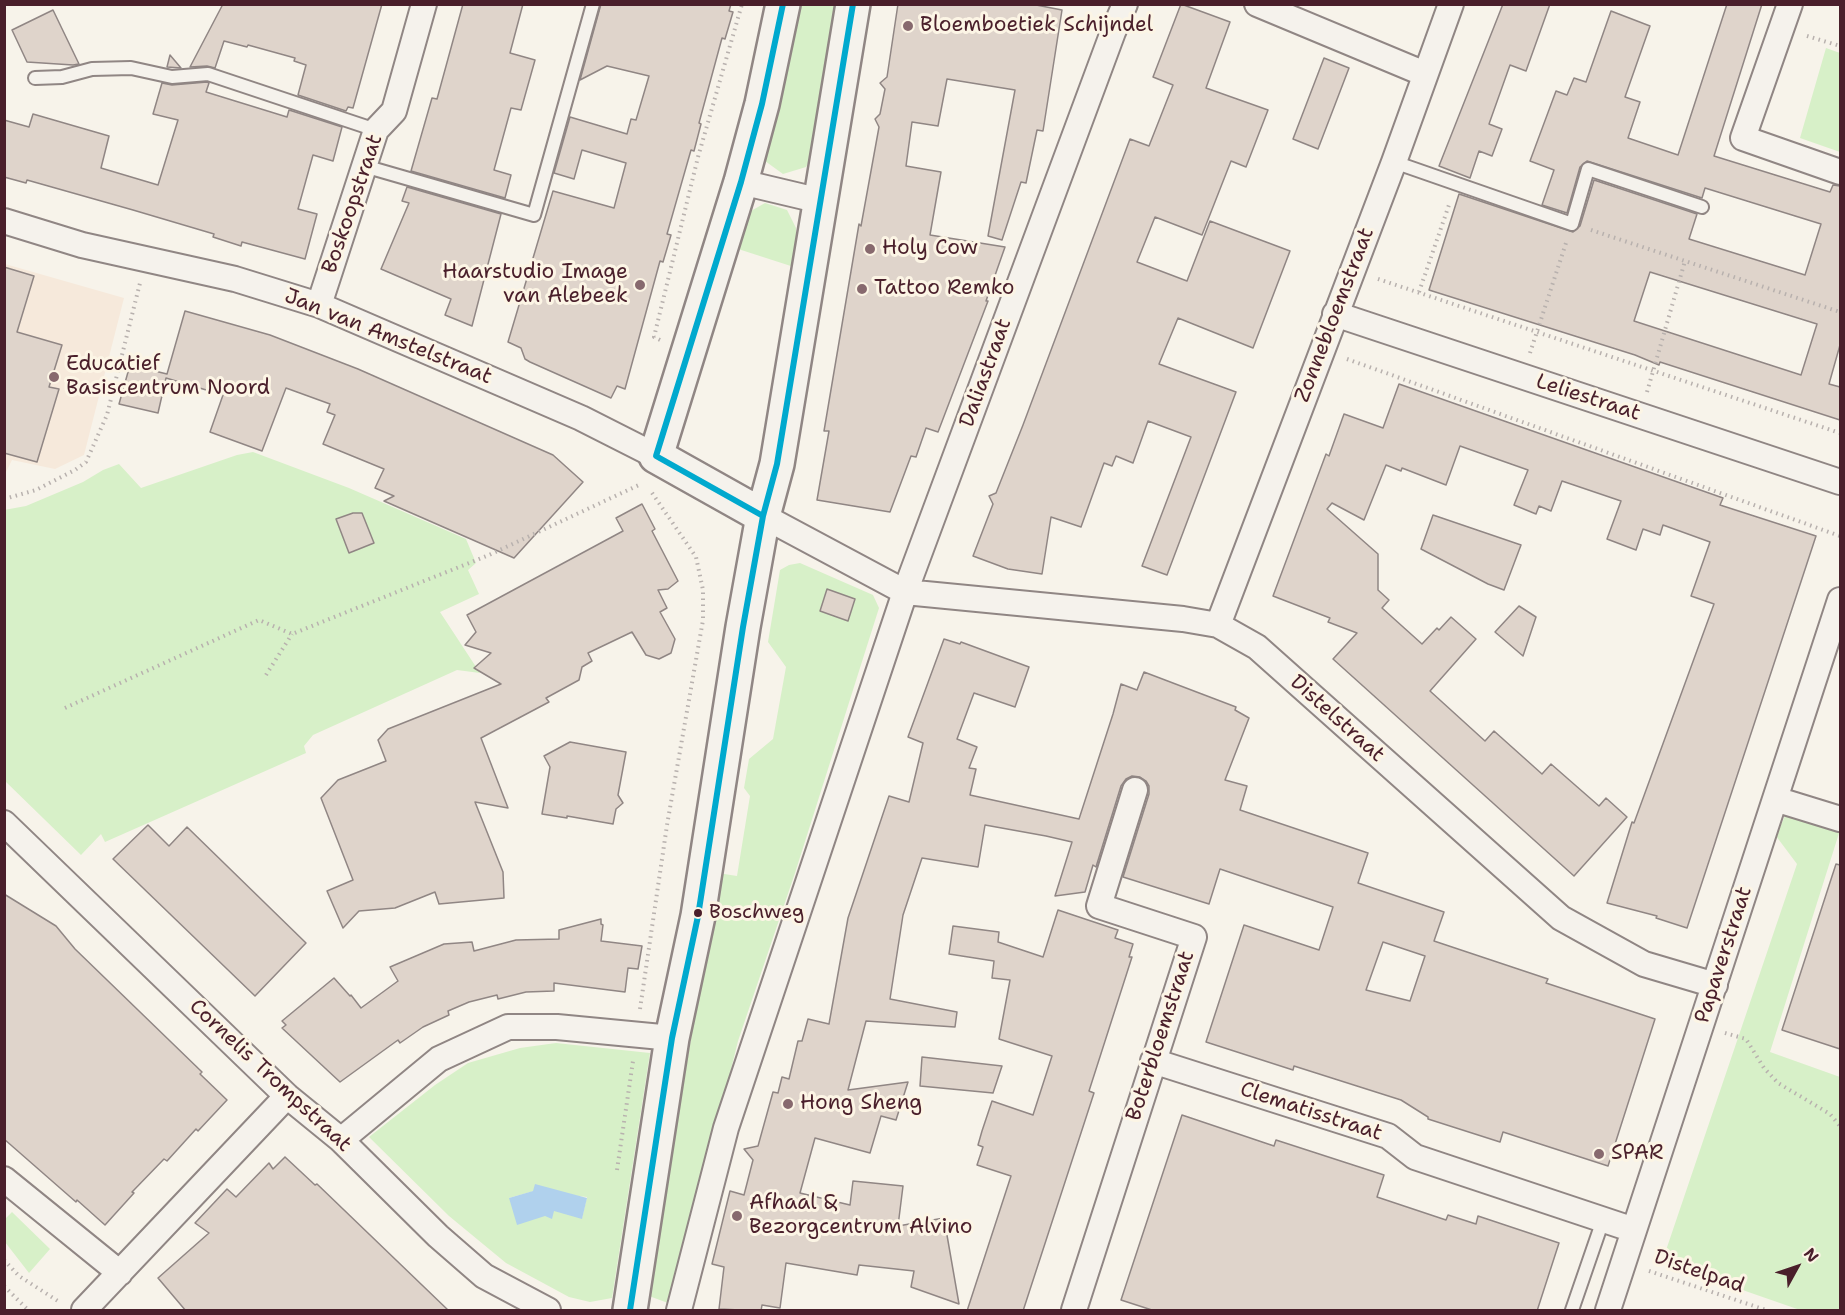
<!DOCTYPE html>
<style>
body{margin:0}
#map{position:relative;width:1845px;height:1315px;overflow:hidden;background:#f7f3ea;font-family:"Shantell Sans",sans-serif}
canvas{display:block}
.frame{position:absolute;inset:0;border:6px solid #4a1f2b;pointer-events:none}
.north{position:absolute;left:1767px;top:1237px;width:60px;height:60px;-webkit-text-stroke:4px #fcf5e5;paint-order:stroke;rotate:50deg;font-size:16px;font-weight:700;line-height:24px;text-align:center;color:#4a1f2b}
.north::after{content:'';display:block;margin:auto;width:21px;height:27px;background:#4a1f2b;clip-path:polygon(50% 0,100% 100%,50% 72%,0 100%)}
</style>
<div id="map">
<canvas width="1845" height="1315"></canvas>
<div class="frame"></div>
<div class="north">N</div>
</div>
<script>
const c = document.querySelector('canvas').getContext('2d');
c.lineJoin = 'round';
function paint(path, color) { c.fillStyle = color; c.fill(path, 'evenodd'); }
const toPath = rows => new Path2D(rows.map(r => 'M' + r).join(''));
function strokePath(path, color, width, dash) { c.strokeStyle = color; c.lineWidth = width; c.lineCap = dash ? 'butt' : 'round'; c.setLineDash(dash || []); c.stroke(path); }
function drawText(font, color, halo, rows, align = 'center') {
  c.font = font + ' "Shantell Sans",sans-serif'; c.lineWidth = 6; c.setLineDash([]); c.textBaseline = 'middle'; c.strokeStyle = halo; c.fillStyle = color; for (const [text, x, y, turn = 0] of rows) {
    c.save(); c.translate(x, y); c.rotate((+turn || 0) * Math.PI / 180); c.textAlign = isNaN(turn) ? turn : align; if (halo) c.strokeText(text, 0, 0); c.fillText(text, 0, 0); c.restore();
  }
}
paint(toPath([
 [5,264,124,298,84,455,55,469,12,460,5,474]
]), '#f6e9db');
paint(toPath([
 [792,5,845,5,823,137,806,167,783,174,765,161,762,128],
 [1826,48,1840,53,1840,152,1800,138],
 [765,203,787,210,796,228,797,268,732,247,751,211],
 [253,452,349,488,466,539,476,563,468,570,479,594,440,612,480,673,457,670,313,735,304,746,306,753,105,842,101,834,81,855,5,781,4,510,26,506,83,482,103,470,119,464,141,488,237,455],
 [800,563,873,595,879,608,795,873,738,1041,697,1207,668,1303,649,1296,718,873,737,876,750,796,744,788,749,759,773,739,786,667,768,642,780,570,789,565],
 [1789,807,1840,830,1770,1052,1840,1077,1840,1310,1800,1310,1662,1262,1797,864,1776,836],
 [556,1043,650,1053,612,1298,590,1302,569,1297,506,1263,449,1216,369,1137,435,1085,468,1063,520,1048],
 [534,1191,587,1197,582,1218,509,1198],
 [12,1212,50,1249,29,1273,5,1242,5,1219]
]), '#d7f0c8');
paint(toPath([
 [535,1184,587,1198,582,1219,554,1211,552,1219,545,1216,517,1225,509,1198,533,1191]
]), '#b0d1ed');
const building = toPath([
 [223,4,382,4,353,108,348,107,346,111,298,95,306,65,294,61,295,58,248,45,247,47,224,41,215,68,207,66,190,67,223,4],
 [463,4,523,4,510,53,535,60,521,110,511,108,494,170,511,175,505,198,411,171,432,98,437,99,463,4],
 [601,4,731,4,729,11,733,12,725,39,722,38,699,123,701,124,694,151,691,150,667,234,671,235,663,262,660,261,625,389,617,386,611,398,530,362,525,359,521,348,508,342,553,191,614,208,626,163,582,150,574,179,554,173,570,117,627,134,631,119,636,120,649,76,607,66,580,80,601,4],
 [898,4,1031,4,1062,10,1043,131,1037,130,1026,183,1021,182,1002,240,988,236,1015,90,947,79,938,126,912,122,906,166,941,172,930,235,1005,247,986,301,988,301,938,432,926,428,916,457,911,456,890,512,817,500,829,431,824,431,859,224,861,226,879,127,875,119,880,114,885,89,880,83,887,77,898,4],
 [1181,4,1230,22,1206,88,1268,110,1246,167,1231,161,1202,235,1155,217,1137,262,1187,281,1210,221,1290,251,1253,348,1178,318,1159,364,1236,392,1167,575,1142,566,1191,437,1148,421,1133,463,1116,456,1112,466,1104,463,1081,527,1051,517,1042,574,1008,569,973,556,993,504,989,496,996,493,1023,425,1130,139,1149,146,1173,85,1153,77,1181,4],
 [1503,4,1550,4,1526,71,1510,65,1489,124,1502,129,1492,156,1479,151,1470,178,1439,166,1503,4],
 [1727,4,1762,4,1714,156,1830,192,1833,185,1840,186,1840,345,1829,384,1840,387,1840,420,1660,362,1659,365,1635,355,1429,290,1459,194,1573,232,1580,226,1594,180,1697,214,1689,239,1805,275,1821,224,1705,188,1702,198,1587,161,1580,167,1567,213,1542,205,1554,170,1530,161,1556,91,1567,95,1574,78,1586,82,1611,11,1650,26,1625,97,1640,102,1628,138,1678,155,1727,4],
 [1650,272,1817,324,1801,375,1634,321,1650,272],
 [53,10,79,64,73,65,27,62,12,30,53,10],
 [170,55,181,68,167,67,170,55],
 [1324,58,1349,68,1318,149,1293,139,1324,58],
 [207,82,209,83,206,92,287,117,289,110,342,127,333,161,313,155,298,209,317,214,305,259,242,242,241,246,213,237,214,234,133,210,27,180,26,183,4,177,4,120,29,127,33,114,109,136,101,168,158,185,178,120,153,114,162,83,172,85,207,82],
 [407,187,501,214,472,326,445,315,451,299,381,269,409,203,402,201,407,187],
 [4,267,34,276,17,332,62,345,49,387,59,389,37,462,4,453,4,267],
 [185,311,270,335,358,369,553,455,583,482,514,558,384,501,394,496,375,488,384,469,323,444,335,415,327,412,330,404,286,388,262,451,210,432,223,395,166,378,158,413,119,404,130,365,167,374,185,311],
 [1399,384,1723,498,1720,505,1816,536,1687,928,1656,918,1657,916,1607,903,1632,822,1634,823,1714,604,1691,596,1710,542,1663,525,1660,535,1643,529,1636,550,1607,539,1621,501,1562,481,1551,511,1539,506,1536,514,1514,505,1528,470,1460,446,1446,485,1402,468,1401,471,1386,465,1364,520,1332,503,1327,509,1378,554,1378,590,1389,600,1382,608,1422,644,1437,628,1439,630,1451,617,1476,639,1430,691,1485,741,1494,731,1542,774,1551,764,1599,806,1606,798,1627,817,1574,876,1333,659,1357,633,1328,622,1330,618,1273,596,1326,454,1329,456,1344,414,1383,428,1399,384],
 [642,504,655,529,652,531,678,581,668,589,658,590,667,608,660,612,675,639,671,653,659,659,646,655,632,632,588,653,592,661,582,667,579,680,546,698,549,702,481,738,508,808,475,802,503,872,504,898,439,904,435,892,395,908,359,911,343,928,327,891,353,880,321,798,338,780,386,761,378,740,388,729,501,684,474,668,491,653,465,645,476,632,467,615,623,531,616,518,642,504],
 [353,513,362,513,374,543,349,553,336,519,353,513],
 [1433,515,1521,545,1504,590,1488,584,1421,549,1433,515],
 [827,589,855,599,848,621,820,611,827,589],
 [1519,606,1536,617,1523,656,1495,632,1519,606],
 [944,639,960,644,961,642,1029,667,1015,707,974,693,957,739,977,747,969,768,976,769,970,795,1079,819,1113,714,1121,684,1137,690,1144,672,1236,707,1235,710,1249,718,1225,780,1247,786,1240,810,1368,853,1358,883,1444,912,1434,941,1548,979,1546,983,1655,1019,1608,1166,1503,1132,1500,1142,1428,1119,1428,1117,1401,1100,1294,1066,1293,1070,1206,1042,1244,925,1319,950,1333,907,1220,869,1209,904,1123,877,1149,794,1149,786,1146,781,1140,777,1132,776,1126,779,1121,786,1096,867,1093,865,1085,892,1055,896,1072,842,1046,836,985,825,978,867,922,858,903,915,890,999,957,1012,955,1027,866,1021,848,1090,908,1082,896,1120,881,1116,870,1153,815,1138,800,1193,850,1205,853,1181,903,1186,898,1226,944,1218,959,1304,911,1287,914,1271,859,1265,857,1275,786,1263,780,1308,762,1305,761,1311,719,1309,724,1267,712,1264,730,1191,744,1195,753,1160,744,1149,758,1146,773,1092,778,1093,782,1077,789,1079,798,1041,802,1041,808,1019,829,1024,848,918,889,796,909,802,923,743,908,737,944,639],
 [1383,942,1425,956,1410,1001,1366,990,1383,942],
 [570,742,626,752,618,795,623,803,616,809,613,824,567,816,567,818,542,814,550,767,544,756,570,742],
 [148,825,169,846,187,827,306,943,255,996,113,859,148,825],
 [1836,864,1840,865,1840,1049,1782,1030,1836,864],
 [4,894,56,926,75,949,202,1072,200,1074,227,1100,198,1131,196,1129,167,1161,164,1159,132,1192,134,1193,105,1225,77,1200,76,1202,4,1139,4,894],
 [1058,910,1118,930,1115,938,1133,944,1129,957,1132,957,1089,1091,1094,1093,1023,1311,967,1311,1011,1176,977,1165,983,1147,978,1145,982,1131,992,1101,1033,1115,1052,1056,999,1039,1010,980,992,978,994,961,949,954,953,926,999,932,998,942,1043,957,1058,910],
 [601,919,601,924,603,925,601,941,642,946,638,969,628,968,625,992,554,983,554,991,526,992,498,999,497,995,469,1002,448,1011,449,1015,423,1027,400,1043,398,1040,340,1082,282,1028,286,1025,282,1021,334,978,350,996,351,995,361,1008,398,981,390,967,444,944,472,942,474,951,516,940,559,939,559,930,601,919],
 [922,1057,1002,1066,993,1093,920,1086,922,1057],
 [1182,1115,1274,1146,1276,1140,1384,1175,1377,1197,1446,1220,1448,1215,1476,1224,1478,1216,1559,1243,1537,1311,1155,1311,1121,1300,1182,1115],
 [285,1157,315,1185,317,1184,449,1311,186,1311,158,1278,209,1233,195,1223,227,1189,236,1197,269,1163,273,1169,285,1157]
]);
paint(building, '#dfd4cb');
strokePath(building, '#908684', 1.5);
const lane = toPath([
 [35,78,62,77,92,69,131,68,172,77,208,74,376,130],
 [1394,162,1572,224,1588,169,1702,207],
 [364,166,534,215,593,4],
 [1572,1310,1603,1220]
]);
const street = toPath([
 [1257,4,1425,74],
 [1790,4,1743,138,1840,172],
 [741,182,821,201],
 [4,221,82,245,235,279,319,305,581,418,656,456],
 [319,305,376,130,394,111,424,4],
 [1335,314,1840,482],
 [763,516,905,592,1183,619,1218,625,1257,647,1561,918,1644,964,1715,985],
 [1218,625,1394,162,1451,4],
 [1775,799,1840,819],
 [4,823,287,1096,341,1140,438,1236,484,1276,548,1310],
 [1153,1061,1388,1136,1415,1157,1634,1230],
 [341,1140,439,1059,508,1027,557,1027,672,1038],
 [4,1179,120,1273],
 [84,1310,287,1096],
 [679,1310,726,1128,905,592,1113,32,1125,4],
 [1074,1310,1194,937,1099,906,1135,790],
 [1608,1310,1840,600]
]);
const secondary = toPath([
 [763,516,656,456,741,182,762,104,783,4],
 [630,1310,672,1038,698,916,743,627,763,516,777,464,853,4]
]);
strokePath(lane, '#908684', 16);
strokePath(street, '#908684', 28);
strokePath(secondary, '#908684', 38);
strokePath(toPath([
 [1807,36,1840,46],
 [1591,230,1840,312],
 [1378,279,1840,433],
 [1419,292,1450,202],
 [660,340,654,337,698,157,742,4],
 [1530,353,1566,243],
 [1347,359,1840,536],
 [1647,392,1685,261],
 [4,499,36,490,75,470,86,462,107,415,140,283],
 [266,675,292,634],
 [65,708,259,620,292,634,489,555,641,484],
 [640,1009,667,825,703,620,703,590,696,557,650,490],
 [1725,1033,1746,1039,1764,1068,1778,1083,1830,1114,1840,1126],
 [617,1170,633,1061],
 [4,1260,19,1276,61,1303],
 [1649,1271,1766,1310],
 [4,1286,28,1310]
]), '#b8b1ae', 4, [1.5, 4.5]);
strokePath(lane, '#f5f2ec', 12);
strokePath(street, '#f5f2ec', 24);
strokePath(secondary, '#f5f2ec', 33);
strokePath(toPath([
 [763,516,656,456,741,182,762,104,783,4],
 [630,1310,672,1038,698,916,743,627,763,516,777,464,853,4]
]), '#00a9ce', 6);
for (const [x, y, r, color] of [
 [908,26,6,"#87696e"],
 [870,249,6,"#87696e"],
 [640,285,6,"#87696e"],
 [862,289,6,"#87696e"],
 [54,377,6,"#87696e"],
 [698,913,5,"#4a1f2b"],
 [788,1104,6,"#87696e"],
 [1599,1154,6,"#87696e"],
 [737,1216,6,"#87696e"]
]) { const dot = new Path2D(); dot.arc(x, y, r, 0, 2 * Math.PI); c.fillStyle = color; c.fill(dot); strokePath(dot, '#fcf5e5', 2); }
drawText('20px', '#4a1f2b', '#fcf5e5', [
 ["Boschweg",709,913]
], 'left');
drawText('21px', '#4a1f2b', '#fcf5e5', [
 ["Bloemboetiek Schijndel",920,26],
 ["Holy Cow",882,249],
 ["Haarstudio Image",628,273,"right"],
 ["van Alebeek",628,297,"right"],
 ["Tattoo Remko",874,289],
 ["Educatief",66,365],
 ["Basiscentrum Noord",66,389],
 ["Hong Sheng",800,1104],
 ["SPAR",1611,1154],
 ["Afhaal &",749,1204],
 ["Bezorgcentrum Alvino",749,1228]
], 'left');
drawText('21px', '#4a1f2b', '#fcf5e5', [
 ["Boskoopstraat",353,204,-71],
 ["Zonnebloemstraat",1335,315,-69],
 ["Jan van Amstelstraat",388,337,22],
 ["Daliastraat",986,373,-70],
 ["Leliestraat",1588,398,18],
 ["Distelstraat",1337,719,42],
 ["Papaverstraat",1724,955,-72],
 ["Boterbloemstraat",1161,1036,-72],
 ["Cornelis Trompstraat",270,1076,43],
 ["Clematisstraat",1311,1112,18],
 ["Distelpad",1699,1272,19]
]);
</script>
